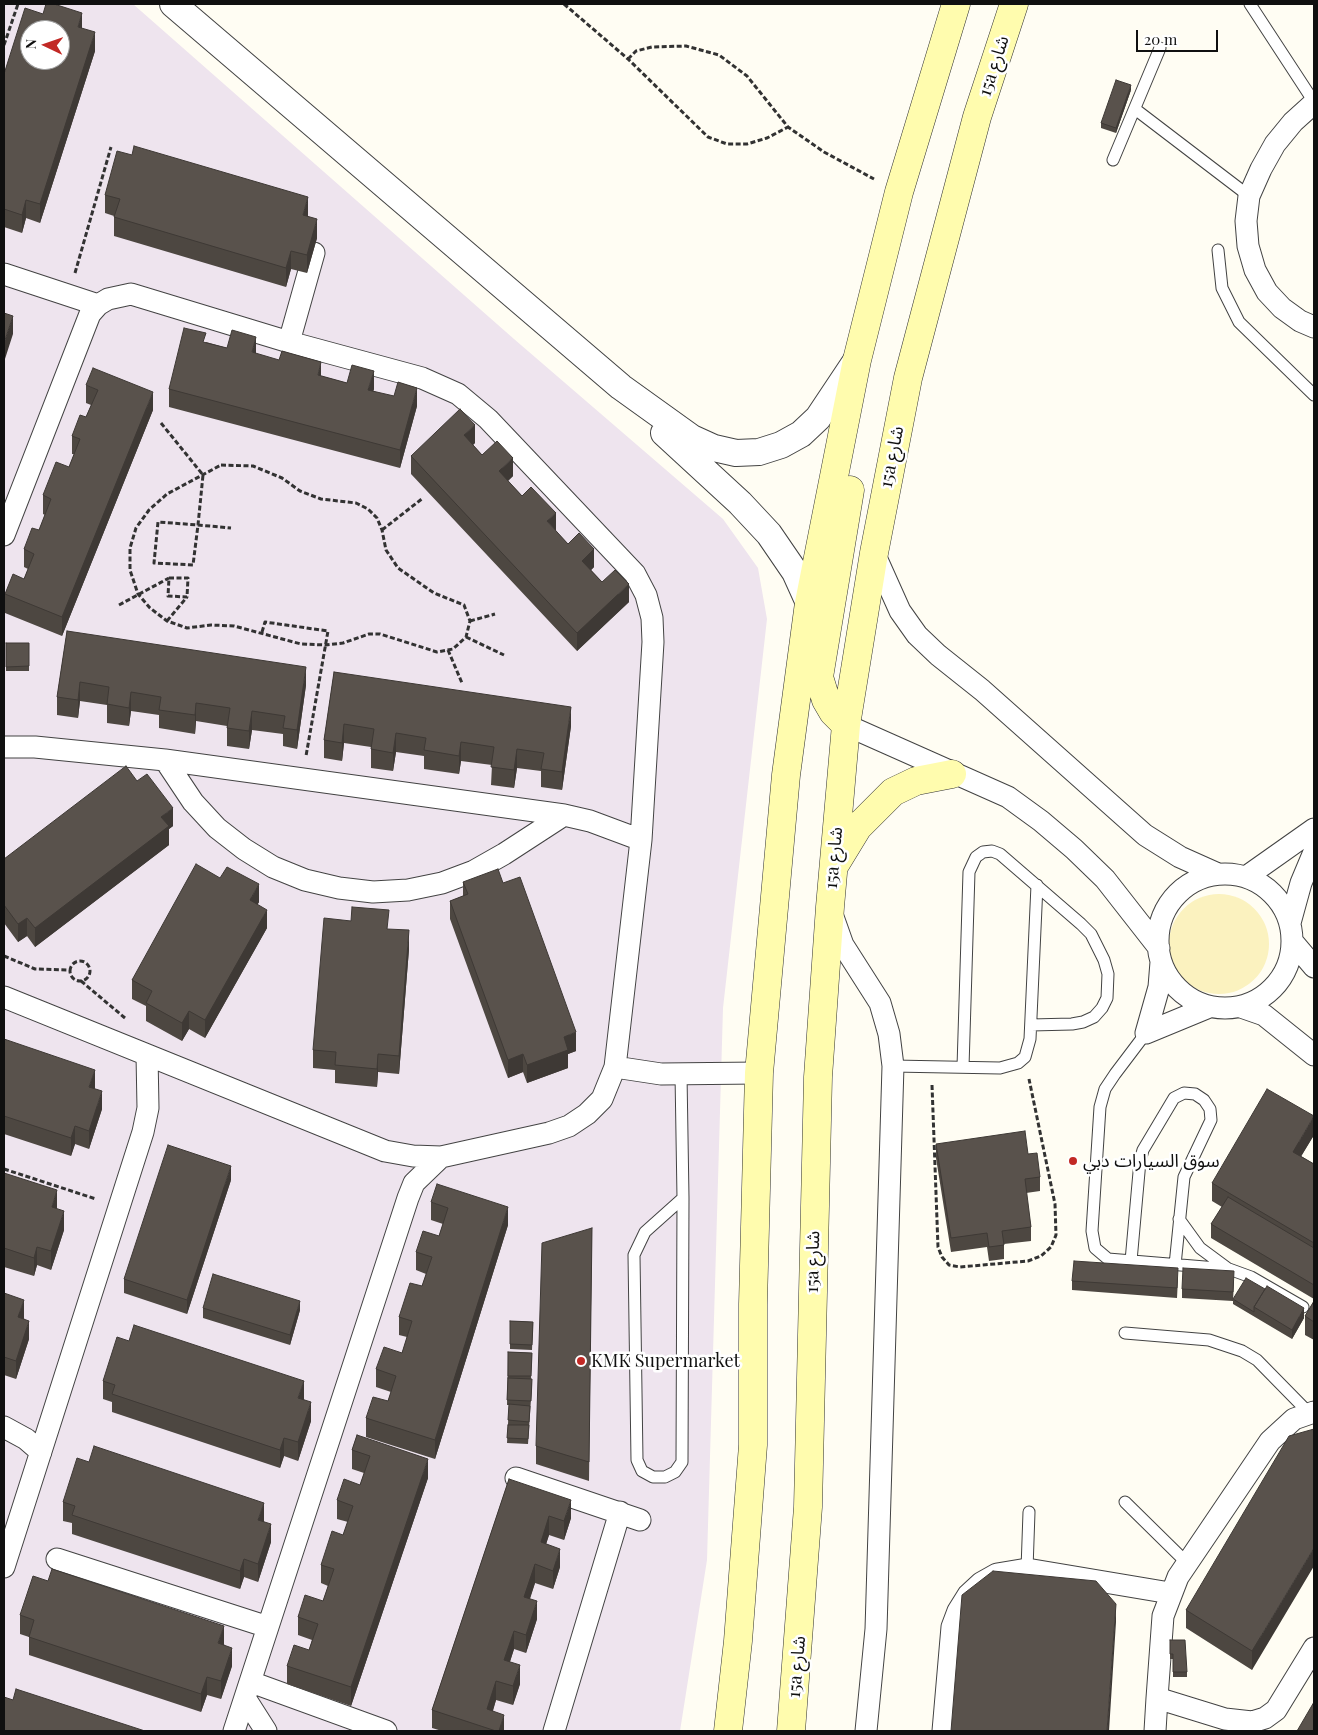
<!DOCTYPE html>
<meta charset="utf-8">
<style>
body{margin:0}
#map{position:relative;width:1318px;height:1735px;overflow:hidden;background:#fffdf3;font-family:"Playfair Display",serif}
canvas{display:block}
.frame{position:absolute;inset:0;border:5px solid #101010;pointer-events:none}
.north{position:absolute;left:20px;top:20px;width:50px;height:50px;box-sizing:border-box;background:#fff;border:1px solid #9f9f9f;border-radius:50%;rotate:273deg;font-size:14px;font-weight:700;line-height:20px;text-align:center;color:#101010}
.north::after{content:'';display:block;margin:auto;width:18px;height:22px;background:#c22925;clip-path:polygon(50% 0,100% 100%,50% 72%,0 100%)}
.scale{position:absolute;left:1136px;top:30px;width:82px;height:22px;box-sizing:border-box;border:2px solid #101010;border-top:0;padding-left:6px;font-size:15px;line-height:18px;white-space:nowrap;color:#101010;-webkit-text-stroke:4px #fff;paint-order:stroke}
</style>
<div id="map">
<canvas width="1318" height="1735"></canvas>
<div class="frame"></div>
<div class="north">N</div>
<div class="scale">20 m</div>
</div>
<script>
const c = document.querySelector('canvas').getContext('2d');
c.lineJoin = 'round';
function paint(path, color) { c.fillStyle = color; c.fill(path, 'evenodd'); }
const toPath = rows => new Path2D(rows.map(r => 'M' + r).join(''));
function strokePath(path, color, width, dash) { c.strokeStyle = color; c.lineWidth = width; c.lineCap = dash ? 'butt' : 'round'; c.setLineDash(dash || []); c.stroke(path); }
function drawText(font, color, halo, rows, align = 'center') {
  c.font = font + ' "Playfair Display","Noto Sans Arabic",serif'; c.lineWidth = 5; c.setLineDash([]); c.textBaseline = 'middle'; c.strokeStyle = halo; c.fillStyle = color; for (const [text, x, y, turn = 0] of rows) {
    c.save(); c.translate(x, y); c.rotate((+turn || 0) * Math.PI / 180); c.textAlign = isNaN(turn) ? turn : align; if (halo) c.strokeText(text, 0, 0); c.fillText(text, 0, 0); c.restore();
  }
}
paint(toPath([
 [4,4,133,4,514,339,723,519,758,568,767,619,723,1008,707,1560,680,1731,4,1731],
 [30,30,60,30,60,60,30,60]
]), '#eee4ee');
paint(toPath([
 '1169 944a50 50 0 1 1 100 0a50 50 0 1 1-100 0Z'
]), '#fbf2bf');
const service = toPath([
 [1250,4,1314,102],
 [1135,109,1249,196],
 [1113,160,1160,48],
 [1218,250,1222,288,1239,322,1314,395],
 [1146,1033,1115,1074,1105,1089,1100,1107,1092,1231,1095,1248,1108,1259,1229,1269,1251,1277,1303,1307],
 [893,1066,1000,1068,1018,1063,1025,1057,1030,1039,1037,885],
 [963,1067,969,872,976,857,983,852,992,851,1000,854,1081,924,1091,934,1104,960,1108,974,1107,998,1102,1008,1094,1017,1083,1022,1072,1024,1031,1025],
 [681,1074,683,1198],
 [683,1198,682,1462,675,1472,665,1477,653,1477,642,1471,637,1460,634,1255,645,1232,683,1198],
 [1179,1219,1200,1248,1227,1268],
 [1131,1261,1140,1161,1143,1150,1174,1098,1184,1093,1195,1094,1204,1100,1210,1109,1211,1120,1184,1177,1175,1265],
 [1125,1333,1209,1340,1242,1351,1257,1360,1309,1413],
 [1125,1502,1187,1563],
 [1027,1569,1029,1512]
]);
const minor = toPath([
 [1314,103,1293,122,1275,144,1261,169,1249,196,1246,221,1248,246,1255,270,1267,292,1282,308,1300,321,1314,327],
 [4,274,98,305],
 [289,342,314,253],
 [4,535,90,314,98,305,108,299,131,294,289,342,422,378,458,394,488,419,635,574,646,595,652,618,653,642,641,840,615,1067,602,1099,587,1114,569,1126,549,1133,441,1157,413,1156,385,1151,4,997],
 [874,553,900,611,917,635,938,655,982,690,1145,835,1180,857,1218,874],
 [846,725,1008,797,1041,821,1074,849,1105,879,1159,948],
 [4,747,35,747,165,760,564,815,590,821,641,840],
 [165,760,193,802,217,828,244,849,273,867,305,880,339,888,373,892,408,890,442,883,474,871,504,854,564,815],
 '1158 941a67 67 0 1 1 134 0a67 67 0 1 1-134 0Z',
 [1246,877,1314,829],
 [832,914,843,945,880,1003,889,1034,893,1066,876,1629,866,1731],
 [1290,923,1301,883,1314,852],
 [1292,941,1314,967],
 [1241,1007,1264,1015,1314,1055],
 [1146,1033,1159,987,1161,962],
 [1146,1033,1209,1007],
 [615,1067,661,1074,759,1073],
 [1314,1412,1294,1419,1270,1441,1178,1577,1163,1616,1157,1698,1225,1719,1252,1722,1265,1718,1276,1710,1314,1648],
 [4,1427,26,1439,41,1452],
 [516,1478,640,1520],
 [57,1559,268,1627],
 [4,1567,143,1132,148,1108,147,1055],
 [251,1682,386,1731],
 [245,1698,266,1731],
 [234,1731,408,1198,414,1183,441,1157],
 [554,1731,620,1512],
 [943,1731,952,1627,958,1611,968,1595,981,1583,997,1574,1027,1569,1170,1593],
 [1155,1731,1157,1698]
]);
const tertiary = toPath([
 [173,4,621,387,692,438,714,448,736,453,759,452,781,445,801,434,818,418,856,361],
 [664,433,740,503,769,534,795,572,809,603]
]);
const secondary = toPath([
 [846,725,833,712,826,700,819,677,850,490],
 [836,863,858,827,893,792,916,781,952,774],
 [728,1731,738,1641,753,1445,753,1304,759,1073,786,775,809,603,857,360,899,192,956,4],
 [791,1731,808,1507,818,1077,830,907,846,725,874,553,908,378,977,117,1014,4]
]);
strokePath(service, '#434343', 13);
strokePath(minor, '#434343', 23);
strokePath(tertiary, '#434343', 28);
strokePath(secondary, '#323232', 29);
strokePath(toPath([
 [564,4,628,59,708,137,727,144,747,144,767,138,788,127],
 [4,45,18,4],
 [628,59,636,51,652,47,686,46,719,55,747,76,788,127,824,152,874,179],
 [75,273,111,147],
 [161,423,203,475,198,525,193,565,154,563,158,522,198,525,231,528],
 [221,465,253,466,282,478,300,491,321,499,356,503,368,509,377,518,382,530,386,550,398,568,434,593,464,605,470,621,466,637,453,649,437,652,380,634,369,634,343,643,326,645,301,644,234,626,211,625,187,628,167,621,150,608,138,594,130,570,130,548,136,528,149,510,167,494,221,465],
 [382,530,423,498],
 [169,578,188,578,187,597,168,596,169,578],
 [119,605,169,578],
 [167,621,187,597],
 [470,621,495,614],
 [262,632,265,622,328,631,306,756],
 [466,637,504,655],
 [448,650,462,683],
 [4,956,35,969,69,970],
 '70 971a10 10 0 1 1 20 0a10 10 0 1 1-20 0Z',
 [81,981,125,1018],
 [932,1085,938,1247,942,1257,949,1265,960,1267,1028,1261,1041,1256,1051,1247,1056,1235,1055,1204,1029,1079],
 [4,1169,96,1199]
]), '#323232', 3, [5, 2.5]);
strokePath(service, '#fff', 11);
strokePath(minor, '#fff', 21);
strokePath(tertiary, '#fff', 26);
strokePath(secondary, '#fffcae', 28);
paint(toPath([
 [82,28,95,51,40,223,26,218,22,233,4,227,4,74],
 [1131,90,1116,133,1101,128,1101,123],
 [105,195,308,215,308,217,317,238,307,273,291,269,286,287,114,236,114,216,105,213],
 [206,342,227,348,256,354,321,376,347,383,374,389,373,391,417,406,400,468,169,407,169,389],
 [86,385,153,410,62,636,5,613,5,594,24,579,28,569,24,567,24,549,39,530,45,515,43,514,43,495,69,467,74,454,72,454,72,436,86,417,91,405,86,403],
 [475,443,473,445,482,455,513,476,508,481,568,544,594,567,591,570,602,582,629,602,577,651,411,474,411,456],
 [67,631,306,685,297,749,283,746,283,734,252,730,249,749,227,746,227,726,196,721,195,734,159,728,159,715,131,711,129,726,107,723,107,705,80,701,78,718,57,715,57,697],
 [6,643,29,643,29,671,6,671],
 [334,672,571,726,562,790,541,787,541,771,517,768,514,788,491,785,492,765,461,761,459,774,424,769,424,756,396,752,393,771,371,768,371,747,344,743,342,761,324,758,324,740],
 [137,781,173,826,169,829,169,845,35,947,27,936,18,942,4,923,4,859],
 [220,878,259,902,257,905,267,928,205,1038,189,1029,182,1041,146,1021,146,1006,132,999,132,980],
 [463,882,503,883,576,1051,568,1054,568,1068,527,1083,523,1072,508,1078,450,919,450,901,463,896],
 [389,929,409,949,399,1074,378,1072,377,1087,335,1083,335,1070,313,1068,313,1050],
 [4,1039,102,1109,89,1149,75,1144,71,1156,4,1134],
 [1314,1135,1301,1156,1314,1164,1314,1299,1211,1238,1211,1224,1222,1207,1212,1201,1212,1183],
 [936,1144,1028,1154,1040,1177,1040,1191,1026,1193,1031,1227,1031,1241,1004,1244,1004,1259,989,1261,987,1247,951,1252,936,1158],
 [4,1173,57,1209,64,1230,51,1270,37,1265,34,1276,4,1267],
 [231,1180,187,1314,124,1293,124,1279],
 [431,1202,508,1225,435,1459,366,1437,366,1418,388,1401,391,1392,376,1387,376,1369,402,1353,407,1337,399,1335,399,1317,422,1286,426,1274,416,1270,416,1252,439,1236,443,1224,431,1220],
 [592,1228,589,1481,536,1464,536,1446],
 [1178,1278,1177,1298,1072,1290,1072,1281],
 [1234,1281,1233,1301,1182,1298,1182,1289],
 [4,1293,24,1318,29,1339,16,1379,4,1375],
 [1233,1299,1304,1318,1292,1339,1233,1304],
 [1314,1301,1314,1340,1305,1335,1305,1316],
 [203,1308,300,1310,290,1345,203,1318],
 [510,1321,533,1322,532,1350,510,1349],
 [508,1352,532,1353,531,1379,532,1384,528,1444,507,1443,509,1405,507,1405],
 [103,1381,304,1399,311,1421,298,1461,284,1456,280,1468,112,1412,112,1402,103,1399],
 [1314,1429,1252,1670,1186,1628,1186,1610],
 [357,1435,428,1478,351,1706,287,1684,287,1666,309,1650,312,1640,298,1635,298,1617,323,1601,328,1586,321,1583,321,1565,343,1535,348,1522,337,1519,337,1500,360,1485,364,1473,352,1469,352,1450],
 [89,1462,264,1521,271,1542,258,1582,244,1577,240,1589,72,1534,72,1523,63,1521,63,1502],
 [509,1479,571,1518,564,1540,549,1535,546,1544,560,1567,553,1589,535,1583,530,1599,537,1619,526,1653,514,1649,510,1662,520,1684,513,1705,496,1700,493,1711,504,1731,442,1731,432,1728,432,1710],
 [20,1615,224,1644,232,1666,221,1699,207,1695,201,1712,29,1655,29,1637,20,1634],
 [1170,1640,1187,1672,1187,1677,1173,1677,1173,1659,1170,1659]
]), '#4d4741');
paint(toPath([
 [82,13,82,31,78,27],
 [95,32,95,51,40,223,40,204],
 [1131,85,1131,90,1116,133,1116,128],
 [308,197,308,215,303,233,303,215],
 [26,200,26,218,22,233,22,215],
 [317,219,317,238,307,273,307,255],
 [291,251,291,269,286,287,286,268],
 [13,316,13,334,4,362,4,343],
 [256,337,256,355,252,352],
 [321,362,321,380,318,375],
 [374,371,374,389,368,408,368,390],
 [417,388,417,406,400,468,400,450],
 [153,392,153,410,62,636,62,617],
 [475,425,475,443,464,453,464,435],
 [513,458,513,476,499,489,499,471],
 [556,513,556,531,547,521],
 [594,549,594,567,582,579,582,561],
 [629,584,629,602,577,651,577,633],
 [306,667,306,685,297,749,297,730],
 [80,682,80,701,78,718,78,700],
 [131,692,131,711,129,726,129,708],
 [196,703,196,721,195,734,195,715],
 [571,707,571,726,562,790,562,772],
 [252,711,252,730,249,749,249,731],
 [344,724,344,743,342,761,342,743],
 [396,733,396,752,393,771,393,753],
 [461,742,461,761,459,774,459,756],
 [517,749,517,768,514,788,514,770],
 [173,808,173,826,169,829,169,845,35,947,35,928,161,817],
 [259,884,259,902,250,918,250,900],
 [267,910,267,928,205,1038,205,1020],
 [27,918,27,936,18,942,18,924],
 [409,930,409,949,399,1074,399,1056],
 [189,1011,189,1029,182,1041,182,1023],
 [576,1032,576,1051,568,1054,568,1068,527,1083,527,1065,564,1037],
 [378,1054,378,1072,377,1087,377,1069],
 [523,1054,523,1072,508,1078,508,1060],
 [95,1070,95,1088,89,1105,89,1087],
 [102,1091,102,1109,89,1149,89,1131],
 [1314,1116,1314,1135,1293,1170,1293,1152],
 [75,1126,75,1144,71,1156,71,1138],
 [231,1166,231,1180,187,1314,187,1300],
 [57,1190,57,1208,52,1226,52,1207],
 [508,1207,508,1225,435,1459,435,1440],
 [64,1211,64,1230,51,1270,51,1251],
 [37,1247,37,1265,34,1276,34,1258],
 [24,1300,24,1318,18,1335,18,1317],
 [300,1301,300,1310,290,1345,290,1335],
 [1304,1308,1304,1318,1292,1339,1292,1330],
 [29,1321,29,1339,16,1379,16,1361],
 [304,1381,304,1399,298,1417,298,1398],
 [311,1402,311,1421,298,1461,298,1442],
 [284,1438,284,1456,280,1468,280,1450],
 [428,1459,428,1478,351,1706,351,1687],
 [571,1500,571,1518,564,1540,564,1521],
 [264,1503,264,1521,258,1538,258,1520],
 [549,1516,549,1535,541,1560,541,1542],
 [271,1524,271,1542,258,1582,258,1564],
 [1314,1548,1314,1566,1252,1670,1252,1651],
 [560,1549,560,1567,553,1589,553,1571],
 [244,1559,244,1577,240,1589,240,1571],
 [535,1564,535,1583,524,1615,524,1597],
 [537,1601,537,1619,526,1653,526,1635],
 [1116,1604,1116,1622,1109,1731,1107,1731],
 [224,1626,224,1644,218,1662,218,1643],
 [514,1631,514,1649,504,1679,504,1660],
 [232,1648,232,1666,221,1699,221,1681],
 [520,1665,520,1684,513,1705,513,1686],
 [207,1677,207,1695,201,1712,201,1694],
 [496,1681,496,1700,487,1728,487,1709],
 [504,1715,504,1731,499,1731]
]), '#3e3935');
const building = toPath([
 [46,4,54,4,82,13,78,27,95,32,40,204,26,200,22,215,4,209,4,74,25,8,43,14,46,4],
 [30,30,60,30,60,60,30,60,30,30],
 [1116,80,1131,85,1116,128,1101,123,1116,80],
 [134,146,308,197,303,215,317,219,307,255,291,251,286,268,114,217,120,199,105,195,117,151,132,155,134,146],
 [4,313,13,316,4,343,4,313],
 [184,328,206,333,203,342,227,348,232,330,256,337,252,352,279,360,282,351,321,362,318,375,347,383,352,365,374,371,368,390,394,396,398,382,417,388,400,450,169,389,184,328],
 [93,368,153,392,62,617,5,594,13,574,24,579,34,554,24,549,32,528,39,530,51,499,43,495,56,462,69,467,80,439,72,436,80,415,86,417,98,390,86,385,93,368],
 [460,409,475,425,464,435,482,455,497,441,513,458,499,471,522,496,531,487,556,513,547,521,568,544,579,533,594,549,582,561,602,582,615,570,629,584,577,633,411,456,460,409],
 [67,631,306,667,297,730,283,728,285,716,252,711,249,731,227,728,230,708,196,703,195,715,159,710,161,697,131,692,129,708,107,704,109,687,80,682,78,700,57,697,67,631],
 [6,643,29,643,29,666,6,667,6,643],
 [334,672,571,707,562,772,541,769,544,753,517,749,514,770,491,767,494,747,461,742,459,756,424,750,426,738,396,733,393,753,371,749,374,729,344,724,342,743,324,740,334,672],
 [126,766,137,781,147,774,173,808,161,817,169,826,35,928,27,918,18,924,4,905,4,859,126,766],
 [196,864,220,878,227,867,259,884,250,900,267,910,205,1020,189,1011,182,1023,146,1003,152,991,132,980,196,864],
 [498,869,503,883,520,877,576,1032,564,1037,568,1050,527,1065,523,1054,508,1060,450,901,468,894,463,882,498,869],
 [352,907,389,910,387,929,409,930,399,1056,378,1054,377,1069,335,1065,336,1052,313,1050,324,918,351,921,352,907],
 [4,1039,95,1070,89,1087,102,1091,89,1131,75,1126,71,1138,4,1116,4,1039],
 [1267,1089,1314,1116,1293,1152,1314,1164,1314,1243,1212,1183,1267,1089],
 [1025,1131,1028,1154,1037,1153,1040,1177,1025,1179,1031,1227,1002,1231,1004,1245,989,1247,987,1233,951,1238,936,1144,1025,1131],
 [168,1145,231,1166,187,1300,124,1279,168,1145],
 [4,1173,57,1190,52,1207,64,1211,51,1251,37,1247,34,1258,4,1248,4,1173],
 [437,1184,508,1207,435,1440,366,1418,373,1397,388,1401,396,1376,376,1369,384,1347,402,1353,412,1321,399,1317,410,1283,422,1286,432,1257,416,1252,423,1231,439,1236,448,1208,431,1202,437,1184],
 [1228,1197,1314,1248,1314,1285,1211,1224,1228,1197],
 [592,1228,589,1462,536,1446,542,1243,592,1228],
 [1074,1261,1178,1268,1177,1288,1072,1281,1074,1261],
 [1183,1268,1234,1271,1233,1292,1182,1289,1183,1268],
 [213,1274,300,1301,290,1335,203,1308,213,1274],
 [1246,1278,1265,1289,1254,1307,1254,1312,1233,1299,1246,1278],
 [1267,1286,1304,1308,1292,1330,1254,1307,1267,1286],
 [4,1293,24,1300,18,1317,29,1321,16,1361,4,1357,4,1358,4,1293],
 [1314,1301,1314,1322,1305,1316,1314,1301],
 [510,1321,533,1322,532,1345,510,1344,510,1321],
 [134,1325,304,1381,298,1398,311,1402,298,1442,284,1438,280,1450,112,1394,115,1385,103,1381,117,1337,129,1341,134,1325],
 [508,1352,532,1353,531,1376,508,1376,508,1352],
 [508,1378,532,1379,531,1401,507,1400,508,1378],
 [509,1404,530,1406,529,1422,508,1420,509,1404],
 [508,1425,529,1425,528,1439,507,1438,508,1425],
 [1314,1429,1314,1548,1252,1651,1186,1610,1289,1436,1314,1429],
 [357,1435,428,1459,351,1687,287,1666,294,1645,309,1650,318,1624,298,1617,305,1595,323,1601,334,1569,321,1565,332,1531,343,1535,353,1506,337,1500,344,1479,360,1485,370,1456,352,1450,357,1435],
 [94,1446,264,1503,258,1520,271,1524,258,1564,244,1559,240,1571,72,1515,75,1506,63,1502,77,1458,89,1462,94,1446],
 [509,1479,571,1500,564,1521,549,1516,541,1542,560,1549,553,1571,535,1564,524,1597,537,1601,526,1635,514,1631,504,1660,520,1665,513,1686,496,1681,487,1709,504,1715,499,1731,496,1731,432,1710,509,1479],
 [52,1569,224,1626,218,1643,232,1648,221,1681,207,1677,201,1694,29,1637,34,1620,20,1615,33,1576,48,1581,52,1569],
 [993,1571,1096,1581,1116,1604,1107,1731,951,1731,962,1595,993,1571],
 [1170,1640,1185,1640,1187,1672,1173,1672,1173,1654,1170,1654,1170,1640],
 [16,1689,145,1731,4,1731,4,1697,13,1700,16,1689],
 [1314,1702,1314,1731,1297,1731,1314,1702]
]);
paint(building, '#59524c');
strokePath(building, '#3e3935', 1);
for (const [x, y, r, color] of [
 [1073,1161,5,"#c22925"],
 [581,1361,5,"#c22925"]
]) { const dot = new Path2D(); dot.arc(x, y, r, 0, 2 * Math.PI); c.fillStyle = color; c.fill(dot); strokePath(dot, '#fff', 2); }
drawText('18px', '#101010', '#fff', [
 ["15a شارع",994,66,-72],
 ["15a شارع",892,457,-79],
 ["15a شارع",834,858,-85],
 ["15a شارع",813,1262,-89],
 ["15a شارع",797,1667,-85]
]);
drawText('18px', '#101010', '#fff', [
 ["سوق السيارات دبي",1083,1161],
 ["KMK Supermarket",591,1361]
], 'left');
</script>
